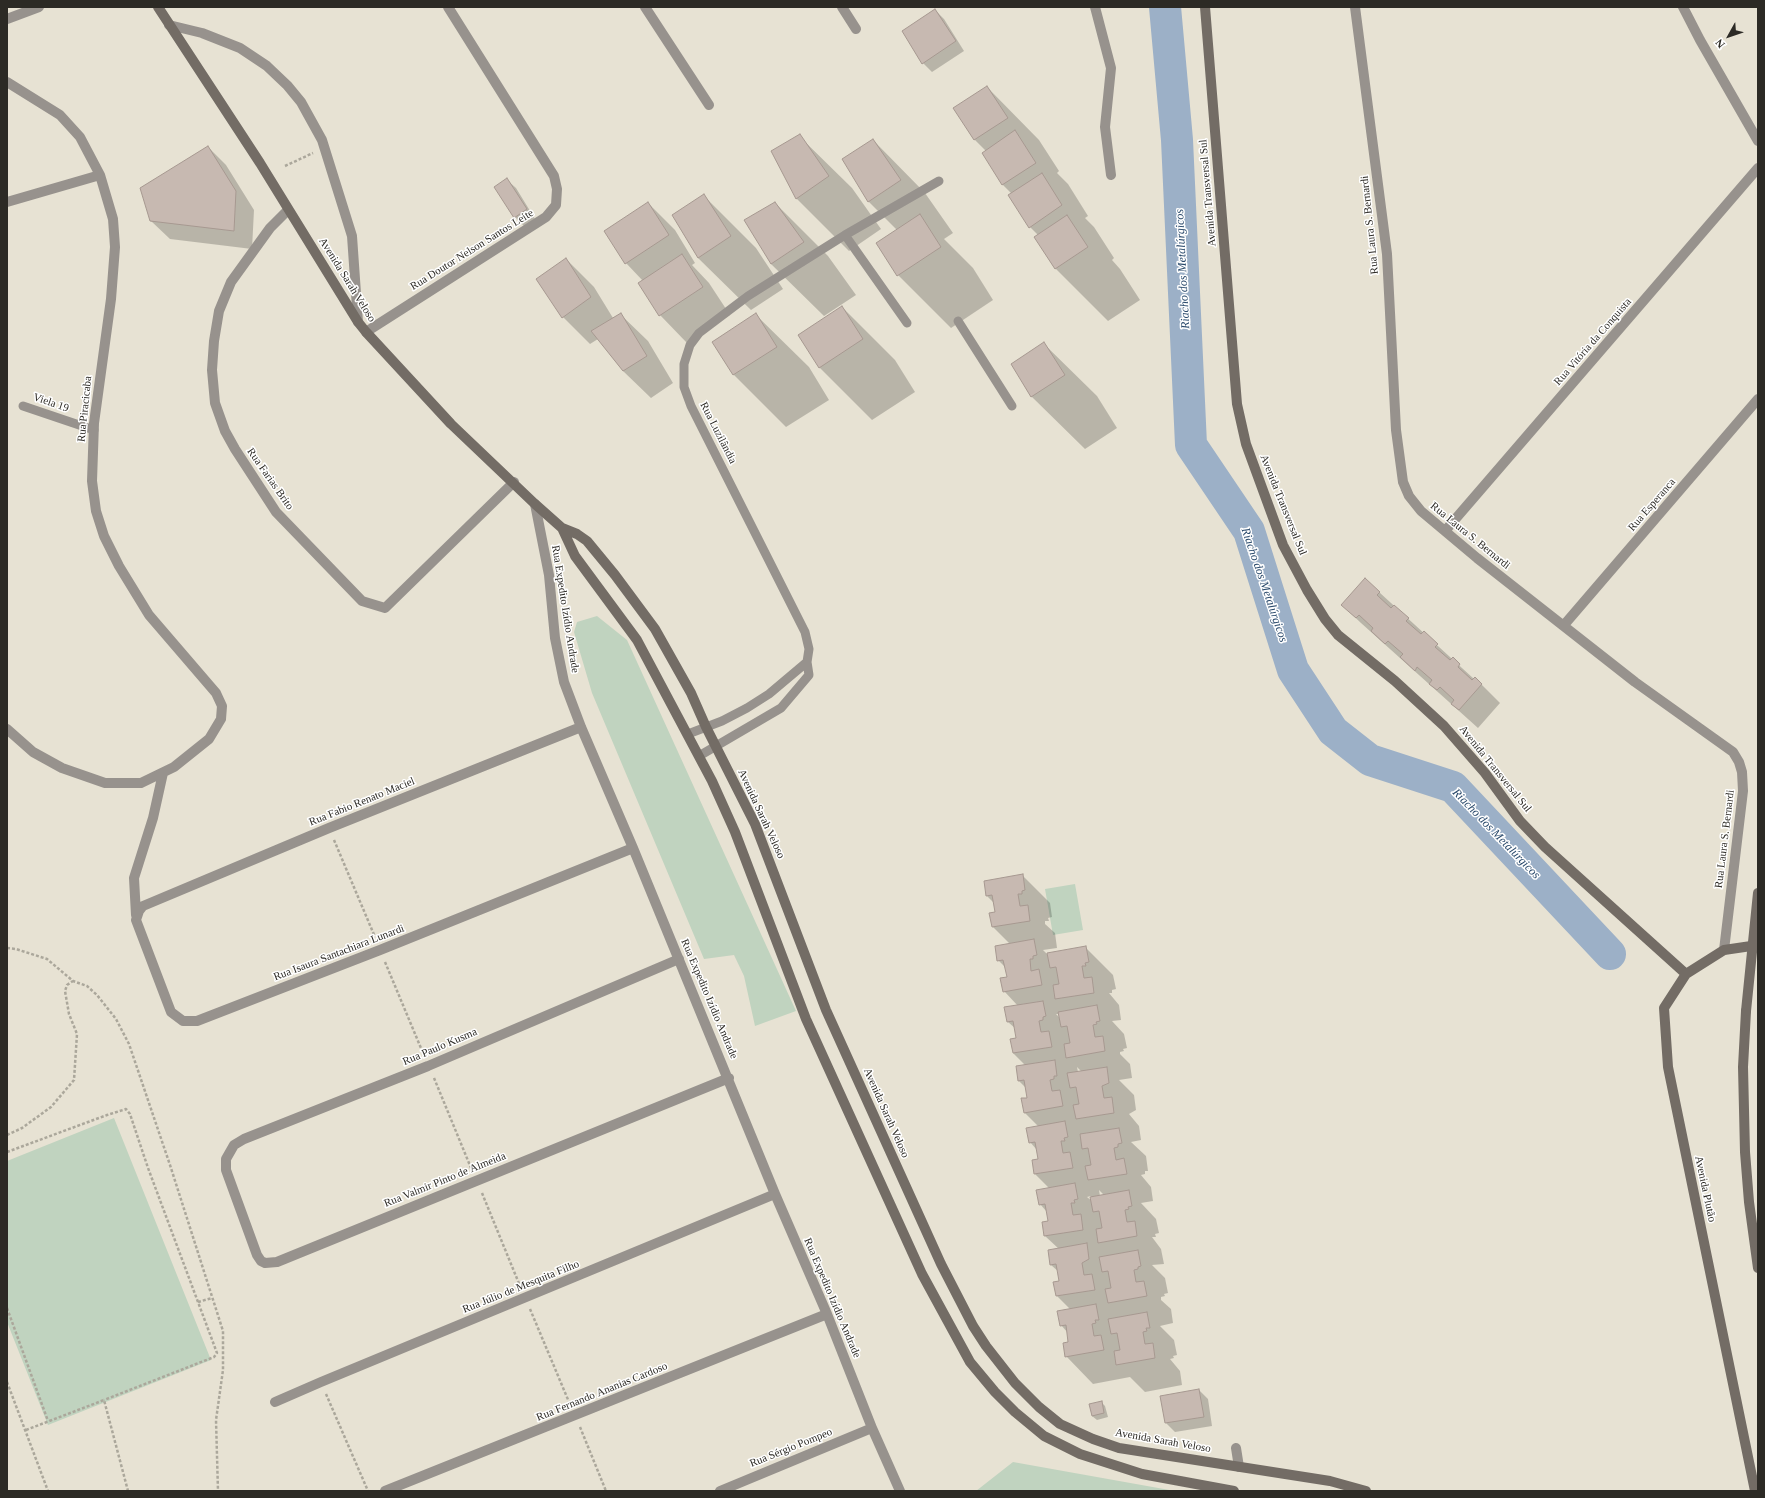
<!DOCTYPE html>
<meta charset="utf-8">
<style>
body{margin:0}
#map{position:relative;width:1765px;height:1498px;overflow:hidden;background:#e7e2d3;font-family:"Times New Roman",serif}
canvas{display:block}
.frame{position:absolute;inset:0;border:8px solid #2c2a25;pointer-events:none}
.north{position:absolute;left:1709px;top:16px;width:40px;height:40px;-webkit-text-stroke:3px #fff;paint-order:stroke;rotate:230deg;font-size:11px;font-weight:700;line-height:16px;text-align:center;color:#2c2a25}
.north::after{content:'';display:block;margin:auto;width:14px;height:18px;background:#2c2a25;clip-path:polygon(50% 0,100% 100%,50% 72%,0 100%)}
</style>
<div id="map">
<canvas width="1765" height="1498"></canvas>
<div class="frame"></div>
<div class="north">N</div>
</div>
<script>
const c = document.querySelector('canvas').getContext('2d');
c.lineJoin = 'round';
function paint(path, color) { c.fillStyle = color; c.fill(path, 'evenodd'); }
const toPath = rows => new Path2D(rows.map(r => 'M' + r).join(''));
function strokePath(path, color, width, dash) { c.strokeStyle = color; c.lineWidth = width; c.lineCap = dash ? 'butt' : 'round'; c.setLineDash(dash || []); c.stroke(path); }
function drawText(font, color, halo, rows, align = 'center') {
  c.font = font + ' "Times New Roman",serif'; c.lineWidth = 3; c.setLineDash([]); c.textBaseline = 'middle'; c.strokeStyle = halo; c.fillStyle = color; for (const [text, x, y, turn = 0] of rows) {
    c.save(); c.translate(x, y); c.rotate((+turn || 0) * Math.PI / 180); c.textAlign = isNaN(turn) ? turn : align; if (halo) c.strokeText(text, 0, 0); c.fillText(text, 0, 0); c.restore();
  }
}
paint(toPath([
 [597,616,627,640,796,1011,755,1026,744,976,734,955,704,959,592,693,574,632,577,622],
 [1075,884,1083,930,1053,935,1045,889],
 [114,1118,211,1360,48,1425,7,1322,7,1161],
 [1013,1462,1175,1491,976,1491]
]), '#c0d3bf');
paint(toPath([
 [935,10,944,19,964,51,932,72,923,63],
 [987,87,1039,140,1059,171,1057,173,1068,184,1088,216,1085,218,1094,227,1114,258,1112,260,1120,269,1140,300,1108,321,1056,269,1035,237,1038,235,1030,227,1012,194,1003,185,983,153,986,151,975,140,955,108],
 [799,136,852,188,881,229,849,251,796,198],
 [873,140,925,193,953,233,944,239,973,268,993,300,951,328,898,275,897,230,869,202,844,159],
 [208,147,226,165,254,210,252,249,170,239,151,221],
 [507,180,516,188,535,219,524,226,515,217],
 [704,196,756,248,783,289,751,310,698,258],
 [648,203,675,230,695,263,692,265,709,283,730,315,687,343,660,315,643,281,626,263],
 [775,203,828,256,856,295,824,316,771,264],
 [566,259,594,287,613,318,620,314,648,341,673,383,651,398,623,371,598,339,590,344,563,317],
 [842,307,895,360,915,392,872,420,819,367],
 [756,315,809,367,829,400,786,427,734,375,714,342],
 [1044,344,1097,396,1117,428,1085,449,1032,397,1012,365],
 [1379,592,1474,679,1475,678,1500,703,1478,728,1361,623,1342,605],
 [1022,875,1050,903,1052,917,1048,918,1049,921,1045,921,1045,924,1055,933,1057,948,1043,950,1047,954,1086,948,1113,975,1116,989,1112,990,1112,993,1109,993,1119,1005,1121,1020,1112,1021,1124,1034,1127,1048,1123,1049,1124,1051,1120,1052,1120,1054,1130,1064,1132,1078,1119,1080,1134,1095,1136,1110,1129,1114,1139,1126,1141,1140,1131,1142,1146,1156,1148,1171,1145,1171,1145,1174,1141,1175,1151,1187,1153,1201,1141,1203,1156,1219,1159,1233,1155,1234,1156,1237,1152,1237,1161,1249,1164,1264,1152,1265,1165,1278,1168,1293,1164,1294,1165,1296,1161,1297,1161,1300,1171,1309,1173,1323,1160,1326,1174,1340,1177,1355,1173,1356,1174,1358,1170,1359,1180,1371,1182,1385,1145,1392,1130,1377,1093,1384,1066,1356,1070,1343,1068,1333,1061,1325,1070,1309,1057,1296,1060,1282,1059,1272,1051,1265,1059,1249,1045,1236,1049,1222,1047,1212,1040,1204,1050,1189,1035,1174,1039,1160,1037,1150,1030,1142,1039,1127,1024,1112,1028,1098,1026,1088,1019,1081,1017,1067,1026,1066,1013,1053,1017,1039,1016,1029,1008,1022,1018,1006,1004,991,1008,978,1006,968,998,960,1010,944,993,927,996,913,994,903,987,896],
 [1056,1014,1060,1014,1061,1019],
 [1077,1067,1082,1072,1078,1072],
 [1099,1190,1104,1195,1100,1196],
 [1091,1196,1092,1201,1087,1197],
 [1199,1390,1208,1399,1212,1426,1175,1432,1166,1423],
 [1101,1402,1105,1406,1108,1417,1097,1420,1092,1416]
]), '#0003');
strokePath(toPath([
 [1165,7,1177,140,1191,445,1249,531,1293,670,1333,731,1370,760,1453,787,1610,954]
]), '#9cb0c7', 32);
const building = toPath([
 [935,9,956,41,922,64,902,31,935,9],
 [987,86,1008,118,974,140,953,108,987,86],
 [1015,130,1036,163,1002,185,982,153,1015,130],
 [800,134,829,176,796,199,771,151,800,134],
 [873,139,901,180,868,202,842,159,873,139],
 [208,146,236,191,234,231,150,221,140,188,208,146],
 [1042,173,1062,205,1029,228,1008,195,1042,173],
 [507,178,527,209,514,218,494,187,507,178],
 [704,194,731,236,698,258,672,215,704,194],
 [648,202,669,235,625,264,604,231,648,202],
 [775,202,804,242,771,264,744,220,775,202],
 [920,214,941,247,897,276,876,243,920,214],
 [1067,215,1088,247,1055,269,1034,237,1067,215],
 [682,254,703,287,659,316,638,283,682,254],
 [566,258,591,297,562,318,536,279,566,258],
 [842,306,863,339,819,368,798,335,842,306],
 [621,313,647,356,623,371,591,331,621,313],
 [756,313,777,347,733,375,712,342,756,313],
 [1044,342,1065,375,1031,397,1011,364,1044,342],
 [1365,578,1380,592,1377,595,1391,608,1394,605,1409,618,1406,621,1421,634,1424,631,1438,644,1435,647,1450,660,1453,657,1460,664,1458,667,1472,680,1475,677,1482,684,1459,710,1451,704,1454,700,1440,687,1437,690,1429,684,1432,680,1417,667,1415,671,1400,657,1403,654,1388,641,1385,644,1371,631,1373,628,1359,615,1356,618,1341,605,1365,578],
 [1023,874,1025,890,1022,891,1022,894,1018,894,1020,906,1028,905,1030,921,992,927,989,913,995,912,992,895,986,896,984,881,1023,874],
 [1034,939,1037,955,1033,956,1033,959,1030,959,1031,971,1039,969,1042,985,1003,992,1000,978,1007,977,1003,960,997,961,995,946,1034,939],
 [1086,946,1089,962,1085,963,1086,966,1082,966,1084,978,1092,977,1094,993,1055,999,1053,985,1059,984,1056,967,1050,968,1047,953,1086,946],
 [1043,1001,1046,1016,1043,1017,1043,1020,1039,1021,1041,1032,1049,1031,1052,1047,1013,1053,1010,1039,1016,1038,1013,1021,1007,1022,1004,1007,1043,1001],
 [1097,1005,1100,1021,1096,1022,1097,1024,1093,1025,1095,1037,1103,1036,1105,1051,1066,1058,1064,1044,1070,1043,1067,1026,1061,1027,1058,1012,1097,1005],
 [1055,1060,1057,1076,1054,1076,1054,1079,1050,1080,1052,1091,1060,1090,1063,1106,1024,1113,1021,1098,1027,1098,1024,1080,1018,1081,1016,1066,1055,1060],
 [1107,1067,1109,1083,1102,1086,1104,1098,1112,1097,1114,1113,1076,1119,1073,1105,1079,1104,1076,1087,1070,1088,1067,1073,1107,1067],
 [1065,1121,1068,1137,1064,1138,1065,1141,1061,1141,1063,1153,1070,1152,1073,1168,1034,1174,1032,1160,1038,1159,1035,1142,1029,1143,1026,1128,1065,1121],
 [1119,1128,1122,1143,1118,1144,1118,1147,1114,1148,1116,1160,1124,1158,1127,1174,1088,1180,1085,1166,1091,1165,1088,1148,1082,1149,1080,1134,1119,1128],
 [1075,1183,1078,1199,1074,1200,1075,1203,1071,1203,1073,1215,1081,1214,1083,1230,1044,1236,1042,1222,1048,1221,1045,1204,1039,1205,1036,1190,1075,1183],
 [1129,1190,1132,1206,1128,1207,1129,1209,1125,1210,1127,1222,1135,1221,1137,1236,1098,1243,1096,1229,1102,1228,1099,1211,1093,1212,1090,1197,1129,1190],
 [1087,1243,1089,1259,1082,1263,1084,1275,1092,1274,1095,1290,1056,1296,1053,1282,1059,1281,1056,1264,1050,1265,1048,1250,1087,1243],
 [1138,1250,1141,1266,1138,1267,1138,1269,1134,1270,1136,1282,1144,1281,1147,1296,1108,1303,1105,1289,1111,1288,1108,1271,1102,1272,1099,1257,1138,1250],
 [1096,1304,1099,1320,1095,1320,1096,1323,1092,1324,1094,1336,1101,1335,1104,1350,1065,1357,1063,1343,1068,1342,1066,1325,1060,1326,1057,1311,1096,1304],
 [1147,1312,1150,1328,1146,1328,1147,1331,1143,1332,1145,1344,1153,1343,1155,1358,1116,1365,1114,1351,1120,1350,1117,1333,1111,1334,1108,1319,1147,1312],
 [1199,1389,1204,1417,1165,1423,1160,1396,1199,1389],
 [1102,1401,1104,1413,1092,1416,1089,1404,1102,1401]
]);
paint(building, '#c7b9b1');
strokePath(building, '#a69890', 1);
strokePath(toPath([
 [285,166,313,153],
 [334,840,375,937],
 [7,948,16,949,47,959,73,981,87,986,97,995,116,1019,129,1044,170,1165,223,1331,223,1370,216,1420,218,1491],
 [385,962,423,1053],
 [434,1078,471,1168],
 [7,1135,22,1128,51,1107,74,1080,77,1034,69,1014,65,991,67,985,73,981],
 [7,1152,107,1115,126,1109,130,1114,148,1168,217,1353,214,1357,104,1400],
 [482,1193,520,1286],
 [198,1302,212,1298],
 [7,1308,48,1421],
 [530,1309,569,1402],
 [7,1382,48,1491],
 [326,1394,368,1491],
 [580,1427,606,1491],
 [26,1430,104,1400,128,1491]
]), '#aba79b', 2.5, [3, 2]);
strokePath(toPath([
 [845,235,907,323],
 [958,321,1012,406],
 [23,406,94,430],
 [688,734,722,721,747,708,769,694,807,662],
 [699,756,781,708,809,675,807,662,809,649,805,632,691,406,684,387,684,364,690,345,699,333,748,296,845,235,939,181]
]), '#97928d', 9);
strokePath(toPath([
 [645,7,709,105],
 [842,7,856,29],
 [1095,7,1111,68,1105,127,1111,175],
 [1355,7,1387,254,1396,430,1403,482,1409,496,1421,511,1477,558,1635,682,1733,752,1739,762,1742,772,1743,791,1724,950],
 [1683,7,1700,40,1758,141],
 [7,19,39,7],
 [169,25,202,33,240,48,267,66,287,85,301,102,322,140,352,236,358,322],
 [7,82,60,115,80,137,100,175,113,219,115,247,111,299,94,423,92,481,96,511,104,536,119,566,149,615,216,693,222,706,221,719,209,739,174,767,141,783,105,783,62,768,33,752,7,729],
 [7,202,100,175],
 [288,210,270,228,231,282,219,311,214,341,212,370,215,403,225,431,235,449,276,512,362,601,385,608,514,482],
 [366,332,546,217,556,205,557,189,554,176,448,7],
 [535,504,549,575,555,638,564,682,581,727,633,848,775,1194,827,1314,872,1428,900,1491],
 [1445,531,1758,168],
 [1564,625,1758,399],
 [581,727,329,828,143,906,139,911,136,920,171,1012,183,1021,197,1021,380,950,633,848],
 [136,915,134,878,153,818,163,773],
 [679,959,428,1066,244,1139,234,1145,226,1159,226,1170,257,1255,261,1261,265,1263,277,1262,729,1078],
 [275,1402,321,1382,775,1194],
 [1236,1448,1239,1467],
 [385,1491,827,1314],
 [720,1491,872,1428]
]), '#97928d', 10);
strokePath(toPath([
 [158,7,260,163,358,322,366,332,451,424,535,504,562,528,577,534,587,541,615,575,655,629,691,693,706,727,755,824,826,1010,941,1264,973,1326,986,1346,1015,1383,1039,1407,1060,1424,1093,1439,1119,1448,1330,1481,1366,1491],
 [1205,7,1237,404,1246,444,1283,545,1307,590,1325,619,1338,635,1395,681,1444,726,1485,773,1520,821,1545,847,1686,974],
 [562,528,575,556,637,640,712,781,735,832,806,1019,922,1274,970,1362,995,1392,1015,1412,1044,1436,1080,1454,1142,1474,1234,1491],
 [1746,1011,1743,1067,1745,1152,1749,1202,1758,1268],
 [1755,1491,1668,1067,1664,1008,1686,974,1724,950,1758,945]
]), '#736c65', 10);
strokePath(toPath([
 [1746,1011,1758,893]
]), '#736c65', 10);
drawText('11px', '#2c2a25', '#fff', [
 ["Avenida Transversal Sul",1208,193,-95],
 ["Rua Laura S. Bernardi",1370,225,-96],
 ["Rua Doutor Nelson Santos Leite",472,250,-32],
 ["Avenida Sarah Veloso",347,280,58],
 ["Rua Vitória da Conquista",1593,342,-49],
 ["Viela 19",51,403,19],
 ["Rua Piracicaba",85,409,-84],
 ["Rua Luzilândia",718,433,63],
 ["Rua Farias Brito",270,479,55],
 ["Avenida Transversal Sul",1283,505,68],
 ["Rua Esperanca",1652,505,-49],
 ["Rua Laura S. Bernardi",1470,536,39],
 ["Rua Expedito Izídio Andrade",565,609,81],
 ["Avenida Transversal Sul",1495,769,51],
 ["Rua Fabio Renato Maciel",362,802,-22],
 ["Avenida Sarah Veloso",761,814,65],
 ["Rua Laura S. Bernardi",1725,839,-83],
 ["Rua Isaura Santachiara Lunardi",339,953,-21],
 ["Rua Expedito Izídio Andrade",709,999,67],
 ["Rua Paulo Kusma",440,1047,-23],
 ["Avenida Sarah Veloso",886,1113,66],
 ["Rua Valmir Pinto de Almeida",445,1180,-22],
 ["Avenida Plutão",1705,1189,78],
 ["Rua Júlio de Mesquita Filho",521,1287,-22],
 ["Rua Expedito Izídio Andrade",832,1298,67],
 ["Rua Fernando Ananias Cardoso",602,1392,-22],
 ["Avenida Sarah Veloso",1163,1441,10],
 ["Rua Sérgio Pompeo",791,1448,-22]
]);
drawText('italic 12px', '#29496b', '#fff', [
 ["Riacho dos Metalúrgicos",1183,269,-93],
 ["Riacho dos Metalúrgicos",1264,585,71],
 ["Riacho dos Metalúrgicos",1496,834,46]
]);
</script>
